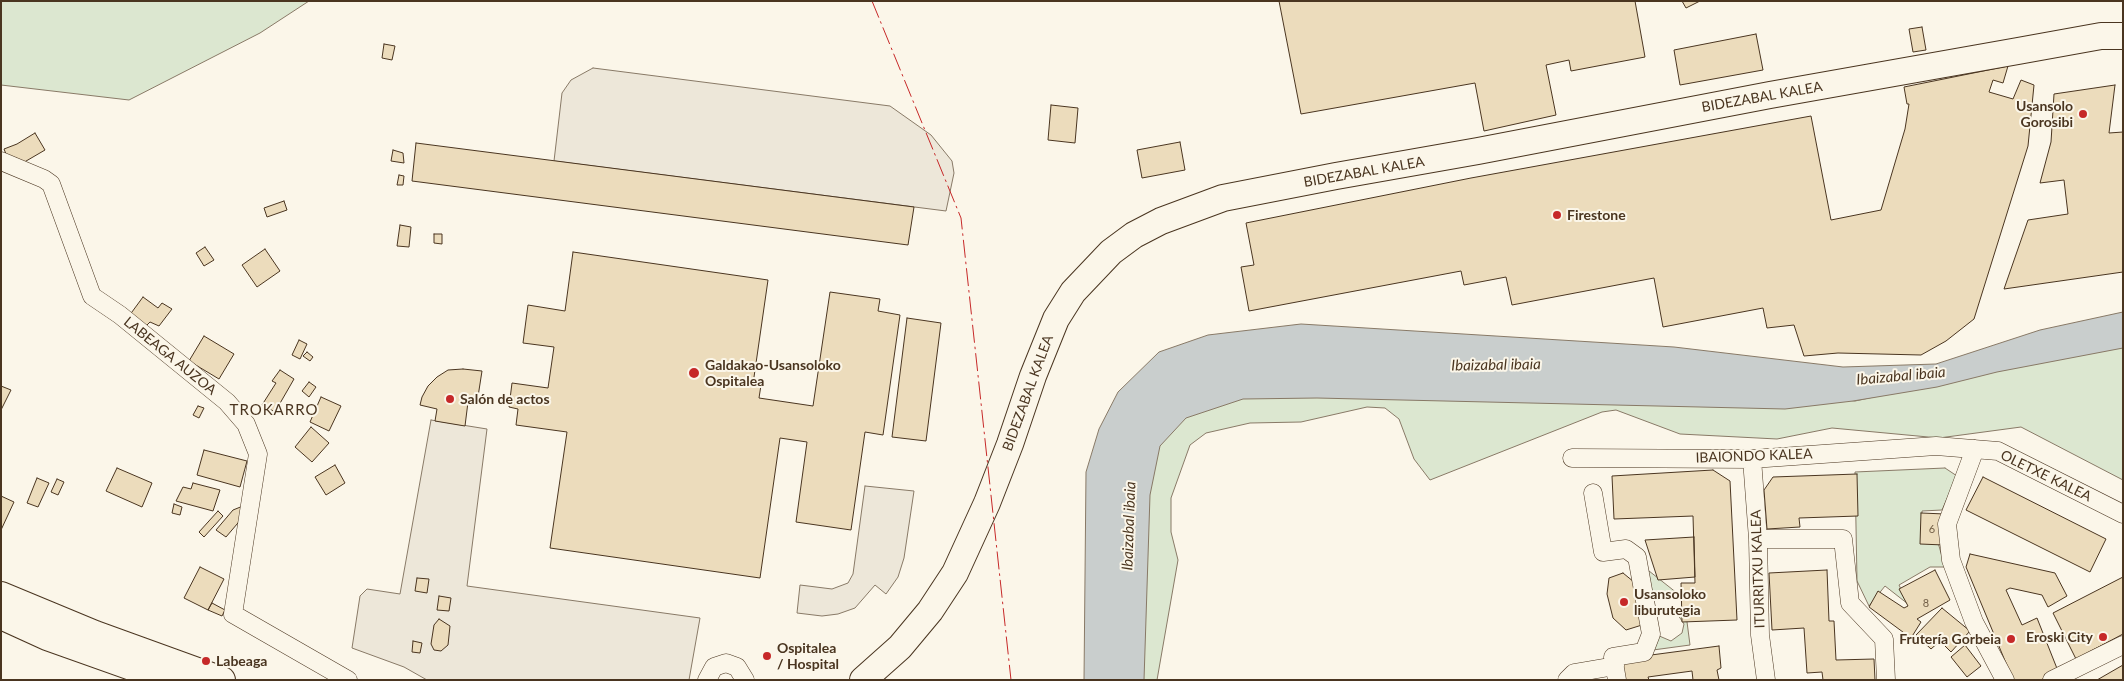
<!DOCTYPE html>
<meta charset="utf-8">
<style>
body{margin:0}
#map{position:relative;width:2124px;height:681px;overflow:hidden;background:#fbf6e9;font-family:Lato,sans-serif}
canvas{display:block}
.frame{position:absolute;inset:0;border:2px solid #4a3520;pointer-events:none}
</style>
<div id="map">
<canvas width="2124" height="681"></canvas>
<div class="frame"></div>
</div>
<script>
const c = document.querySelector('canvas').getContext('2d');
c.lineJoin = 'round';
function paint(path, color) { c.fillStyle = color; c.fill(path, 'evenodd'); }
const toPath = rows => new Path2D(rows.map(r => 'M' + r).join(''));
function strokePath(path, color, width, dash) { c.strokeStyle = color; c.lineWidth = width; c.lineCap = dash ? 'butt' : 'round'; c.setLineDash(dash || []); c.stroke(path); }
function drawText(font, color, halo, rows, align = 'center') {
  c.font = font + ' Lato,sans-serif'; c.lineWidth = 4; c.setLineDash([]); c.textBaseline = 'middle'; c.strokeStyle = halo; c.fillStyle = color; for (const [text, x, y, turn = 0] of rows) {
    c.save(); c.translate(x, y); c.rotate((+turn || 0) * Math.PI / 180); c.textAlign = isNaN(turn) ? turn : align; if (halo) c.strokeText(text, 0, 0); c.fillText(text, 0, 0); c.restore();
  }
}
const green = toPath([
 [1,1,309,1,260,33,129,100,1,85,1,1],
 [2123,343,2123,480,2021,427,1939,438,1832,428,1777,439,1680,434,1616,410,1602,412,1430,480,1414,459,1399,419,1385,408,1367,407,1301,422,1250,423,1206,433,1190,445,1171,498,1171,532,1178,560,1157,680,1104,680,1120,403,1405,352,1855,401,2123,343],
 [1945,468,1957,476,1942,510,1922,511,1923,539,1937,539,1945,567,1930,567,1899,585,1908,604,1885,586,1869,606,1857,581,1855,472,1945,468],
 [1644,567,1682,597,1646,599,1644,567],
 [1686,614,1690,645,1653,650,1657,635,1671,641,1682,633,1684,624,1678,615,1686,614]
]);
paint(green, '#dce7d0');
strokePath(green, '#887966', 1);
const parking = toPath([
 [593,68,890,106,931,135,952,161,954,173,946,211,554,161,562,93,571,80,593,68],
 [431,420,487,429,467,586,700,618,689,680,427,680,404,667,352,648,360,596,367,589,400,594,431,420],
 [865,486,914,491,904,558,898,577,886,594,875,585,855,608,838,614,822,616,797,613,800,585,832,589,848,583,853,574,865,486]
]);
paint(parking, '#ede7d9');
strokePath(parking, '#887966', 1);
const water = toPath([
 [2123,312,2123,348,1997,372,1937,387,1853,401,1785,409,1317,398,1243,399,1186,418,1160,446,1150,495,1144,680,1084,680,1086,472,1099,429,1118,392,1159,352,1208,335,1301,324,1674,347,1843,367,1936,364,2040,330,2123,312]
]);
paint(water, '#c9cecd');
strokePath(water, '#887966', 1);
const building = toPath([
 [1279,1,1635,1,1645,57,1571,71,1569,60,1546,65,1556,115,1484,131,1475,83,1301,114,1279,1],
 [1682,1,1700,1,1686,8,1682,1],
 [1922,27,1926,50,1913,52,1909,29,1922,27],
 [1756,34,1763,70,1680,85,1674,50,1756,34],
 [384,44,395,46,392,60,382,58,384,44],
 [2008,66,2003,83,1993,80,1989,92,2013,99,2021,80,2034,85,2028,146,1974,319,1946,341,1921,355,1838,353,1804,356,1794,325,1767,328,1763,308,1663,327,1654,278,1512,305,1506,277,1464,285,1461,271,1249,311,1241,267,1254,265,1246,223,1471,178,1811,116,1831,220,1881,210,1905,129,1909,104,1907,104,1904,87,2008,66],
 [2115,85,2109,133,2123,132,2123,272,2004,289,2028,220,2068,214,2064,180,2040,183,2051,142,2054,94,2115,85],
 [1051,105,1078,108,1075,143,1048,140,1051,105],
 [35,133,45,150,21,164,17,158,8,159,4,149,17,144,35,133],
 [1180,142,1185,170,1142,178,1137,150,1180,142],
 [416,143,914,207,908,245,412,181,416,143],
 [393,150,403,153,404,163,391,161,393,150],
 [399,175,404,176,403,185,397,185,399,175],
 [284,201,287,210,267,217,264,208,284,201],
 [400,225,411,227,409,247,397,246,400,225],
 [434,234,442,234,442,244,434,243,434,234],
 [205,247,214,260,204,266,196,253,205,247],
 [265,249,280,271,257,287,242,265,265,249],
 [573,252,768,280,753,384,761,385,759,398,813,406,830,292,880,299,878,311,900,315,883,435,865,432,851,530,796,522,807,442,780,438,760,578,550,548,567,432,516,425,518,409,509,407,512,383,548,388,554,347,523,343,528,305,565,311,573,252],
 [143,297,158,308,162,303,172,309,159,326,150,322,145,327,129,316,143,297],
 [907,318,941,323,926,441,892,437,907,318],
 [204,336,234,354,219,379,189,361,204,336],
 [299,340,307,344,300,359,292,355,299,340],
 [307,352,313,357,310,361,303,356,307,352],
 [463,369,482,371,477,403,468,402,465,426,435,421,437,409,420,405,422,397,428,386,437,377,448,370,463,369],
 [280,370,294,379,275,412,262,405,276,383,272,381,280,370],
 [309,382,316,387,309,397,302,391,309,382],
 [1,386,11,390,1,410,1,386],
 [321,397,341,406,329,431,310,422,321,397],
 [198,406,204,408,199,418,193,415,198,406],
 [311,427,329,443,312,462,295,447,311,427],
 [204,450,247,461,240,487,197,475,204,450],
 [335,465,345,483,326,495,315,477,335,465],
 [117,468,152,483,142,507,106,491,117,468],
 [1713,470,1730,481,1737,620,1682,622,1681,583,1695,583,1693,516,1614,519,1612,476,1713,470],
 [1857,474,1858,516,1799,518,1800,527,1767,529,1764,490,1773,477,1857,474],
 [1983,477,2106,539,2090,572,1966,510,1983,477],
 [37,478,49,483,38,507,27,503,37,478],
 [57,479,64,482,58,495,51,492,57,479],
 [193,483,220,490,213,511,176,501,183,487,191,489,193,483],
 [1,496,14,502,1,530,1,496],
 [174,504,182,507,180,515,172,513,174,504],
 [243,506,243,517,226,537,216,530,233,510,243,506],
 [218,511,223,516,204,537,199,532,218,511],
 [1921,513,1945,514,1944,545,1920,544,1921,513],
 [1694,537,1695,577,1658,580,1645,540,1694,537],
 [1970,554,2055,573,2067,596,2048,607,2042,595,2010,588,2006,590,2022,625,2037,618,2058,671,2041,680,2013,680,1966,567,1970,554],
 [200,567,224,579,208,610,184,598,200,567],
 [1827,570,1829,621,1834,621,1836,660,1874,659,1875,680,1823,680,1822,672,1807,673,1804,628,1772,630,1769,573,1827,570],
 [1935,570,1950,600,1917,619,1921,622,1911,638,1869,607,1878,591,1904,608,1908,606,1899,589,1935,570],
 [1623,573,1634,582,1642,625,1626,630,1613,618,1607,594,1609,578,1623,573],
 [2123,577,2123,634,2076,659,2053,613,2123,577],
 [417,578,429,579,427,593,415,591,417,578],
 [439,596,451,598,449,611,437,610,439,596],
 [212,603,225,610,222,616,208,610,212,603],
 [1942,608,1970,631,1951,652,1940,641,1931,649,1916,635,1942,608],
 [439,619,450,626,448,645,441,651,434,650,431,644,434,625,439,619],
 [413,641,422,643,420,653,412,652,413,641],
 [1965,645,1981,666,1967,677,1951,657,1965,645],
 [1719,646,1721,668,1717,670,1719,680,1693,680,1692,671,1648,677,1649,680,1624,680,1621,659,1719,646],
 [2123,665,2123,680,2097,680,2123,665]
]);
paint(building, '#ecdcbc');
strokePath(building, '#4a3520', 1);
const minor = toPath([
 [1,161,44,179,51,184,92,296,120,315,227,402,246,424,258,454,233,614,348,680],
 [1975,449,1947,524,1951,560,1974,622,2005,680],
 [1572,458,1752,459,1936,446,1998,451,2123,514],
 [1752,459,1758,539,1760,635,1766,680],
 [1593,493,1603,552,1626,549,1637,557,1651,634,1644,652,1613,657,1617,680],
 [1758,539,1843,539,1850,603,1884,639,1886,680],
 [707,680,714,667,726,663,737,667,745,680],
 [1567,680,1574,673,1615,666],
 [2052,680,2123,645]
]);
const highway = toPath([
 [1,595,95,634,222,680],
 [1,616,47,637,168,680],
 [863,680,900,647,930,611,955,573,987,503,1010,444,1033,376,1056,319,1073,292,1111,252,1134,235,1161,221,1223,198,1336,176,1478,151,1770,95,2018,51,2101,36,2123,36]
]);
strokePath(minor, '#4a3520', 19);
strokePath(highway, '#4a3520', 28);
strokePath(minor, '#fbf6e9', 18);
strokePath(highway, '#fbf6e9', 26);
strokePath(toPath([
 [872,1,961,218,1011,680]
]), '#c62828', 1, [18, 4, 2.5, 4]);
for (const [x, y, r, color] of [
 [2083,114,5,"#c62828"],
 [1557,215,5,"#c62828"],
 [694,373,6,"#c62828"],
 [450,399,5,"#c62828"],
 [1624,602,5,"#c62828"],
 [2103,637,5,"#c62828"],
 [2011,639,5,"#c62828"],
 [767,656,5,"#c62828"],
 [206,661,5,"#c62828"]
]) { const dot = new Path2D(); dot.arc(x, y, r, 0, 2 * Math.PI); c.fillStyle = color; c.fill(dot); strokePath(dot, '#fbf6e9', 2); }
drawText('11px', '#725f47', null, [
 ["6",1932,529],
 ["8",1926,603]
]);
drawText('14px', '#4a3520', '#fbf6e9', [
 ["BIDEZABAL KALEA",1762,97,-10],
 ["BIDEZABAL KALEA",1364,172,-10],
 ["LABEAGA AUZOA",170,356,39],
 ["BIDEZABAL KALEA",1028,393,-70],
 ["IBAIONDO KALEA",1754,456,-2],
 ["OLETXE KALEA",2046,476,26],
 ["ITURRITXU KALEA",1758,569,-92]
]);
drawText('bold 14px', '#4a3520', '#fbf6e9', [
 ["Usansolo",2073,106,"right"],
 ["Gorosibi",2073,122,"right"],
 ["Firestone",1567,215],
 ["Galdakao-Usansoloko",705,365],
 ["Ospitalea",705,381],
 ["Salón de actos",460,399],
 ["Usansoloko",1634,594],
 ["liburutegia",1634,610],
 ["Eroski City",2093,637,"right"],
 ["Frutería Gorbeia",2001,639,"right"],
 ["Ospitalea",777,648],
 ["/ Hospital",777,664],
 ["Labeaga",216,661]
], 'left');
drawText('italic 15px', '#4a3520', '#fbf6e9', [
 ["Ibaizabal ibaia",1496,365,-1],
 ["Ibaizabal ibaia",1901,376,-5],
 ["Ibaizabal ibaia",1129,526,-88]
]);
c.letterSpacing = '1px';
drawText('15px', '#4a3520', '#fbf6e9', [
 ["TROKARRO",274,410]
]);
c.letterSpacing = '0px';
</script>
